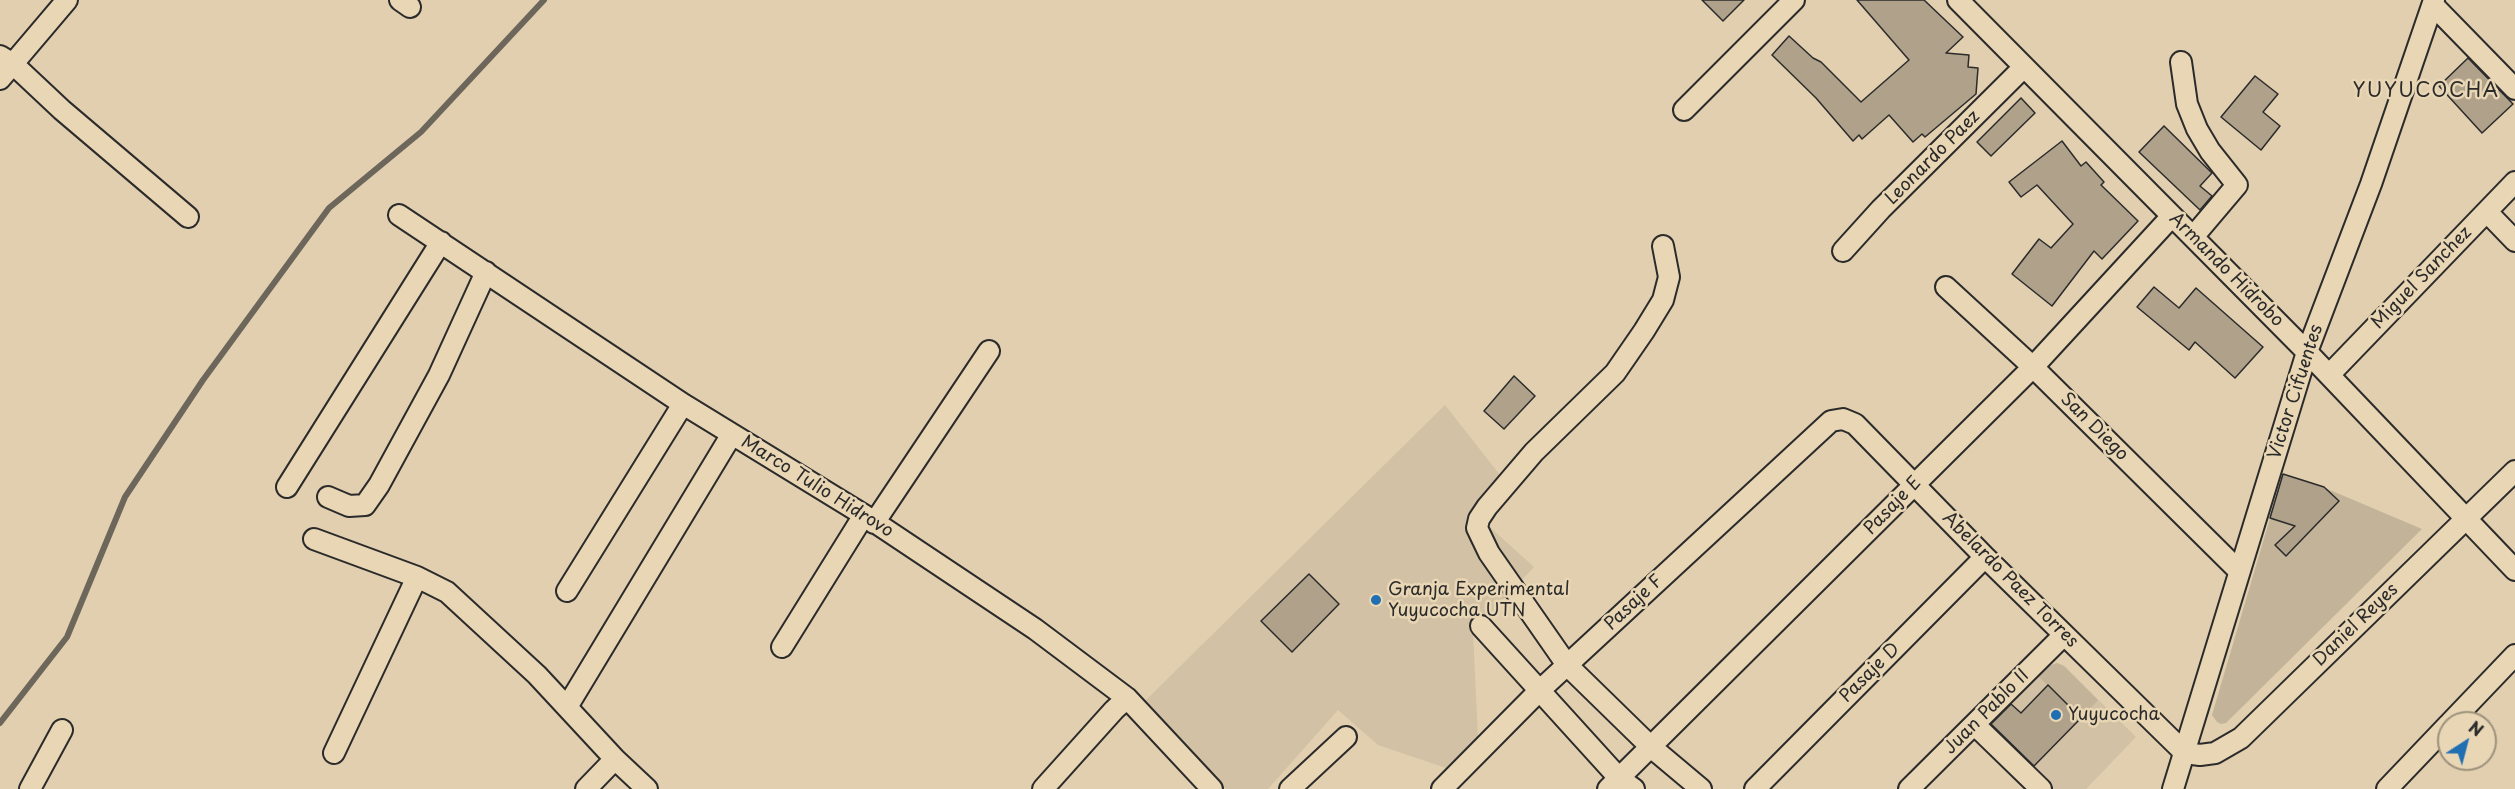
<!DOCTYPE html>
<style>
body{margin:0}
#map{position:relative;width:2515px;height:789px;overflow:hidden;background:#e1cfaf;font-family:"Playpen Sans",sans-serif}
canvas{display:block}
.north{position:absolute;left:2437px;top:711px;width:60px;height:60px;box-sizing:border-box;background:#e9d6b4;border:2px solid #9d927d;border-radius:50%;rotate:36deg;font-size:16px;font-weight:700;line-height:24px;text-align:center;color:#2b2b2b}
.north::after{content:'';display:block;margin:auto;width:21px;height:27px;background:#1f6fb2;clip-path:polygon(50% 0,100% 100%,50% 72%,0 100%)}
</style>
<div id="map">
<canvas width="2515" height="789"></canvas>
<div class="north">N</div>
</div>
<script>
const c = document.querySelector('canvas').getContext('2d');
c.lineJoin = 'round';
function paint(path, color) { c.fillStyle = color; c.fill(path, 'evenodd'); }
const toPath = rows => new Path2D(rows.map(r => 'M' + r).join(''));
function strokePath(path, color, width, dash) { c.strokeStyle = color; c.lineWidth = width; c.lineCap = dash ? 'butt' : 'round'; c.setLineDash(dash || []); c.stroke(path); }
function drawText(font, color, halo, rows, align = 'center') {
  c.font = font + ' "Playpen Sans",sans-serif'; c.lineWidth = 5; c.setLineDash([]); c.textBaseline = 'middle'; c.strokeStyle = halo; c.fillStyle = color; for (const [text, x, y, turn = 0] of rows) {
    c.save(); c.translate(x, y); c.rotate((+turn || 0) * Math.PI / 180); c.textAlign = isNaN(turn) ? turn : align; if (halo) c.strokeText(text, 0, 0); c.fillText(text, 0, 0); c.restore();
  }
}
paint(toPath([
 [1445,405,1511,489,1483,521,1534,567,1473,632,1478,737,1446,768,1378,745,1338,710,1268,789,1226,789,1144,702],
 [2057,663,2064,666,2136,737,2086,789,2053,789,1988,726,2038,676,2049,666]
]), '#d2c1a4');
paint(toPath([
 [2283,474,2311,482,2422,529,2226,723,2221,724,2217,722,2212,715],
 [2057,663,2064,666,2098,700,2081,718,2038,676,2049,666]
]), '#c3b499');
strokePath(toPath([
 [0,723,67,637,125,497,203,380,329,208,421,132,544,0]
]), '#6d665a', 6);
const building = toPath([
 [1702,0,1744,0,1723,21,1702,0],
 [1857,0,1924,0,1963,37,1946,53,1969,55,1968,67,1978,68,1976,94,1925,137,1922,134,1913,142,1889,115,1862,139,1859,135,1853,141,1816,98,1772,55,1789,36,1813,58,1821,62,1861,102,1909,60,1857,0],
 [2468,58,2513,104,2482,133,2439,86,2468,58],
 [2255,76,2278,94,2263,112,2280,126,2261,150,2221,117,2255,76],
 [2021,98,2035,113,1991,156,1977,142,2021,98],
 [2164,126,2212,173,2200,186,2212,196,2200,210,2139,152,2164,126],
 [2062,141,2081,166,2086,162,2104,182,2101,185,2138,221,2102,259,2094,251,2052,306,2012,274,2039,239,2051,248,2073,224,2037,185,2021,197,2009,182,2062,141],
 [2154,287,2179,308,2196,288,2263,347,2235,378,2195,342,2189,350,2137,307,2154,287],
 [1514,376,1535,396,1504,429,1484,411,1514,376],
 [2283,474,2324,487,2339,501,2286,556,2275,545,2295,526,2270,518,2283,474],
 [1309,574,1339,604,1292,652,1261,621,1309,574],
 [2048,685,2081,718,2034,766,1991,724,2011,704,2021,713,2048,685]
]);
paint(building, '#afa18a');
strokePath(building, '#2b2b2b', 1.5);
const minor = toPath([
 [400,0,410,7],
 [1958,0,2307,352,2515,570],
 [2433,5,2515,89],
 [0,56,13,64,62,110,188,217],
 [2181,62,2187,104,2197,129,2210,151,2237,185,2193,237],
 [0,79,67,0],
 [1684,110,1794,0],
 [2487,212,2515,241],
 [399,215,683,404,864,515,1035,629,1127,698,1212,789],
 [1663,246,1669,277,1663,300,1644,331,1615,373,1534,452,1487,507,1479,519,1477,528,1489,553,1567,665,1651,747,1701,789],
 [1843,251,1881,209,2024,67],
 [1946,287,2033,367,2238,570],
 [2329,375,2515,182],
 [287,487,441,242],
 [328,497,349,506,365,505,379,485,439,375,486,272],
 [874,523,989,351],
 [314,539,417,577,447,592,537,675,615,759,647,789],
 [567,591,683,404],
 [1481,626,1619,778,1634,789],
 [782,647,864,515],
 [567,707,732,434],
 [2450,723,2515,655],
 [1975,725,2041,789],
 [334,753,417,577],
 [30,789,62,730],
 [586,789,615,759],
 [1043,789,1114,710,1127,698],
 [1290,789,1346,737],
 [1442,789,1539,691,1831,421,1843,419,1855,424,1985,557,2185,753,2200,755,2215,753,2241,738,2515,471],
 [1608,789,2033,367,2172,216],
 [1755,789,1985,557],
 [1909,789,2064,635],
 [2173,789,2307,352,2371,184,2434,0],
 [2387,789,2449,724]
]);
strokePath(minor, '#2b2b2b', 24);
strokePath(minor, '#e9d6b4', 20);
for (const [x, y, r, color] of [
 [1376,600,6,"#1f6fb2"],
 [2056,715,6,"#1f6fb2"]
]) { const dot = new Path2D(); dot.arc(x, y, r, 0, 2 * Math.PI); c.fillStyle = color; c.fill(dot); strokePath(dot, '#e9d6b4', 2); }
drawText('18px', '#2b2b2b', '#e9d6b4', [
 ["Leonardo Paez",1933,158,-45],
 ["Armando Hidrobo",2226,270,45],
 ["Miguel Sanchez",2422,278,-46],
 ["Victor Cifuentes",2296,392,-72],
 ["San Diego",2094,427,45],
 ["Marco Tulio Hidrovo",817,487,32],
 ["Pasaje E",1893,506,-46],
 ["Abelardo Paez Torres",2010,580,45],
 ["Pasaje F",1634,603,-43],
 ["Daniel Reyes",2356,625,-44],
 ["Pasaje D",1870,673,-45],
 ["Juan Pablo II",1987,712,-45]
]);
drawText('18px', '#2b2b2b', '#e9d6b4', [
 ["Granja Experimental",1388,590],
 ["Yuyucocha UTN",1388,611],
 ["Yuyucocha",2068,715]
], 'left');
c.letterSpacing = '1.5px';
drawText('20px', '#2b2b2b', '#e9d6b4', [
 ["YUYUCOCHA",2426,91]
]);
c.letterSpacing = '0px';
</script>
